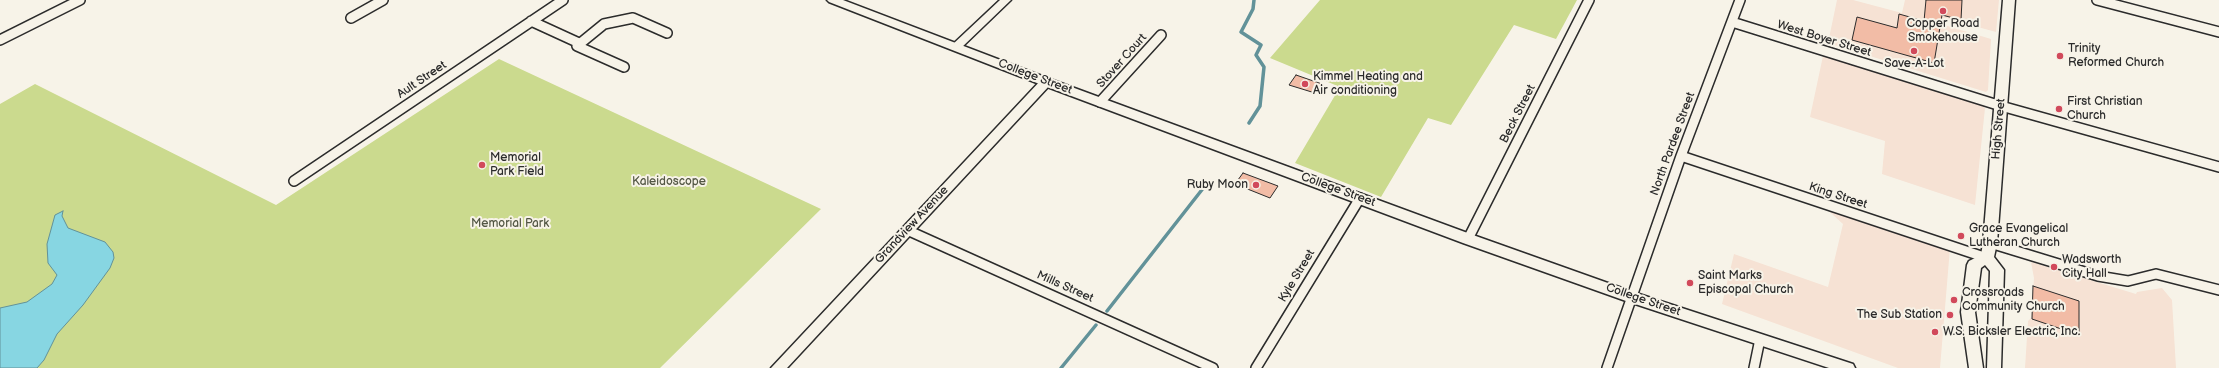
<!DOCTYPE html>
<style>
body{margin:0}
canvas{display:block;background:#f7f3e8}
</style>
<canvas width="2219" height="368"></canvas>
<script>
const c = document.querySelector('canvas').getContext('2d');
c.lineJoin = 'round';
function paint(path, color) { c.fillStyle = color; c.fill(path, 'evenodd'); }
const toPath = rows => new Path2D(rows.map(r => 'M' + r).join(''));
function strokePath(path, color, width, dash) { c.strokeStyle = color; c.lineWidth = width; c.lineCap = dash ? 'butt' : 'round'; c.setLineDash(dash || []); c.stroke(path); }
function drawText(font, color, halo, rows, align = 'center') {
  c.font = font + ' "Balsamiq Sans",sans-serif'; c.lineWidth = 4; c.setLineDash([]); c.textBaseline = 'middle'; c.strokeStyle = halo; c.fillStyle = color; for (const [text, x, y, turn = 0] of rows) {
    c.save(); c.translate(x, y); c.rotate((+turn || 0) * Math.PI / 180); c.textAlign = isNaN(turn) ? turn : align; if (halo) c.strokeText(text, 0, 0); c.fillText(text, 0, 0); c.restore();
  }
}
paint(toPath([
 [1837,0,1853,0,1902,13,1905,0,1999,0,1996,32,1945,18,1944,25,1991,39,1988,90,1986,92,1828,43],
 [1823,56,1980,104,1985,108,1975,205,1882,174,1885,141,1810,117],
 [1823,206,1950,248,1940,368,1898,368,1722,304,1734,254,1828,287,1843,224],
 [2031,262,2136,294,2137,292,2162,288,2172,300,2176,368,2025,368,2028,321,2031,318,2034,278]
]), '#f6e2d4');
paint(toPath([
 [1320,0,1577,0,1556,39,1514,25,1451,125,1428,118,1381,197,1295,163,1340,87,1270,58],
 [499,59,821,209,660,368,0,368,0,104,35,84,276,205]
]), '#cbda8e');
const water = toPath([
 [63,211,62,216,68,228,105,242,113,252,114,258,110,268,83,305,57,334,44,360,37,368,0,368,0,308,27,302,52,284,57,275,48,263,47,244,55,215,63,211]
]);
paint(water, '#87d6e2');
strokePath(water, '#629299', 1);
strokePath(toPath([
 [1249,123,1260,106,1264,67,1256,55,1261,45,1241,32,1253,9,1254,0],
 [1107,311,1208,182],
 [1061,368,1096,325]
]), '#629299', 3.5);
const building = toPath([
 [1926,0,1962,0,1961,20,1942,15,1934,63,1852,40,1857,17,1897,28,1899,14,1924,21,1926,0],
 [1296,75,1322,84,1315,93,1289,85,1296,75],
 [1243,173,1278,186,1270,198,1235,184,1243,173],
 [2033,286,2079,301,2079,335,2032,319,2033,286]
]);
paint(building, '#f2bca6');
strokePath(building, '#2b2b2b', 1);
const minor = toPath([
 [2097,0,2219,32],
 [351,18,383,0],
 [531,21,579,43],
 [1732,22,2001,106,2219,167],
 [0,40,80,0],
 [624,67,577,46,604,24,633,18,667,33],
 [1100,102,1161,35],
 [1681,156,1987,258],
 [294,181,563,0],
 [907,230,1213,368],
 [1468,239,1589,0],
 [1990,243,2098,276,2128,281,2156,274,2219,290],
 [1256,368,1360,198],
 [1607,368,1681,156,1740,0],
 [1754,368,1760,339]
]);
const tertiary = toPath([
 [1000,0,1011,0,960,49,952,49,951,47,952,45,1000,0],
 [1046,78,1050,79,1051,82,1050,85,787,368,771,368,1042,79,1046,78]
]);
const secondary = toPath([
 [827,0,843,0,1050,79,1473,235,1636,293,1853,364,1855,368,1829,368,1626,301,1463,243,1042,85,829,2,827,0],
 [2003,0,2015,0,1997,243,1994,257,2004,270,2001,368,1987,368,1990,271,1985,265,1981,268,1975,312,1983,368,1969,368,1961,312,1967,265,1969,261,1981,255,1983,243,2003,0]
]);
strokePath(minor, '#2b2b2b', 12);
strokePath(tertiary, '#2b2b2b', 3);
strokePath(secondary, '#2b2b2b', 3);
strokePath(minor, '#f7f3e8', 9);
paint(tertiary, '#f7f3e8');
paint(secondary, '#f7f3e8');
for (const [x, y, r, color] of [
 [1943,11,4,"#d1495b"],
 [1914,51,4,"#d1495b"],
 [2060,56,4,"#d1495b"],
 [1305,84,4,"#d1495b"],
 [2059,109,4,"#d1495b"],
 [482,165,4,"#d1495b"],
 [1256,185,4,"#d1495b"],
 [1961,236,4,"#d1495b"],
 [2054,267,4,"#d1495b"],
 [1690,283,4,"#d1495b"],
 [1954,300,4,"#d1495b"],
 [1950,315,4,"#d1495b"],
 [1935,332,4,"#d1495b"]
]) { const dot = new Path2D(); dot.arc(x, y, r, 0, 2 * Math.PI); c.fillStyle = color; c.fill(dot); strokePath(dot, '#f7f3e8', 1.5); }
drawText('12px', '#2b2b2b', '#f7f3e8', [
 ["Copper Road",1943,24,"center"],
 ["Smokehouse",1943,38,"center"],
 ["Trinity",2068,49],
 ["Reformed Church",2068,63],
 ["Save-A-Lot",1914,64,"center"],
 ["Kimmel Heating and",1313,77],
 ["Air conditioning",1313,91],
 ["First Christian",2067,102],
 ["Church",2067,116],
 ["Memorial",490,158],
 ["Park Field",490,172],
 ["Ruby Moon",1248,185,"right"],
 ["Grace Evangelical",1969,229],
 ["Lutheran Church",1969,243],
 ["Wadsworth",2062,260],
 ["City Hall",2062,274],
 ["Saint Marks",1698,276],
 ["Episcopal Church",1698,290],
 ["Crossroads",1962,293],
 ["Community Church",1962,307],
 ["The Sub Station",1942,315,"right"],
 ["W.S. Bicksler Electric, Inc.",1943,332]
], 'left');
drawText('12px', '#2b2b2b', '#f7f3e8', [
 ["West Boyer Street",1824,39,17],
 ["Stover Court",1122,61,-48],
 ["College Street",1035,77,21],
 ["Ault Street",422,80,-34],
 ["Beck Street",1518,114,-63],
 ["High Street",1999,129,-85],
 ["North Pardee Street",1673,144,-70],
 ["College Street",1338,190,20],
 ["King Street",1838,196,18],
 ["Grandview Avenue",912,225,-47],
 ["Kyle Street",1297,276,-59],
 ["Mills Street",1065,287,24],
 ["College Street",1643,300,19]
]);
drawText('12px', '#535744', '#f7f3e8', [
 ["Kaleidoscope",669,182],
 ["Memorial Park",510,224]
]);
</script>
